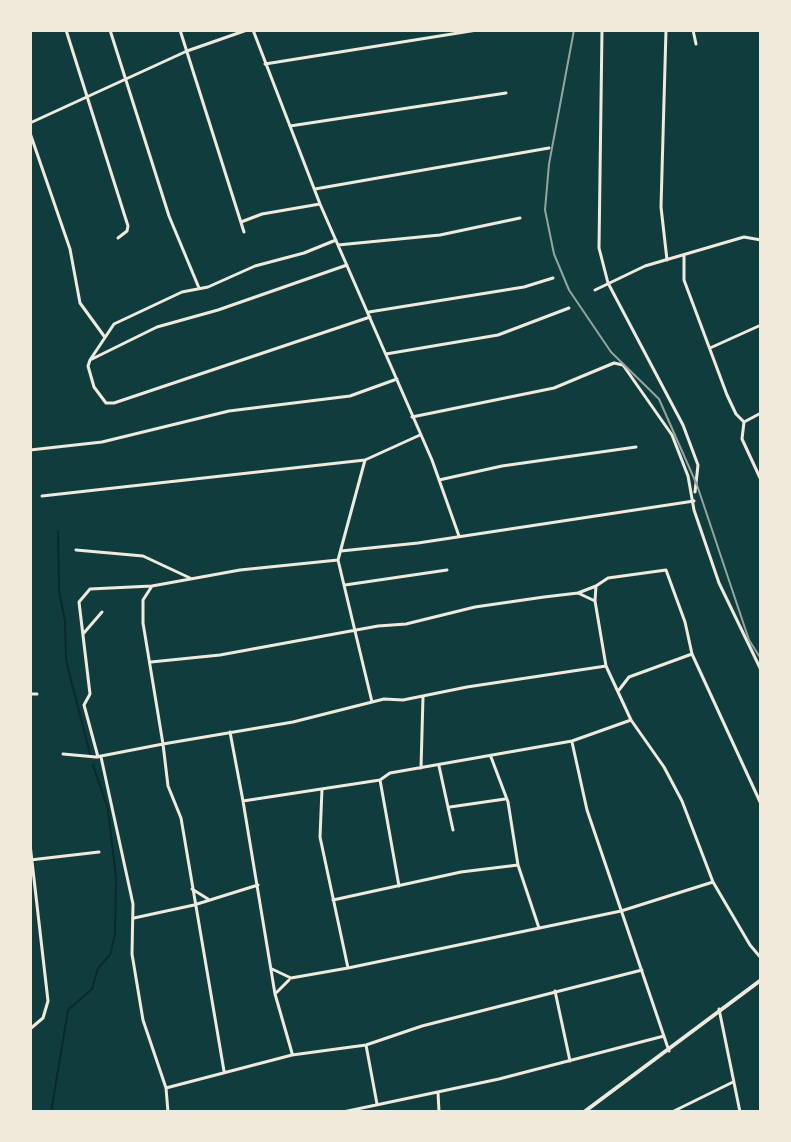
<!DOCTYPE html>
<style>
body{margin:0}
#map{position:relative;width:791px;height:1142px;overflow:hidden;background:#0f3d3e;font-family:"PT Serif",serif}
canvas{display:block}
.frame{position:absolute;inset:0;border:32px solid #f1e9da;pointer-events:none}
</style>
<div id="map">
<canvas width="791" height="1142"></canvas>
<div class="frame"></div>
</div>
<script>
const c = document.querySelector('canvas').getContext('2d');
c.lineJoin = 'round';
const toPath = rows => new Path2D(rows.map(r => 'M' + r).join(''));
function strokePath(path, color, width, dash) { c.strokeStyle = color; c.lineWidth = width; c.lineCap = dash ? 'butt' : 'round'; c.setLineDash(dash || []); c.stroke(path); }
strokePath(toPath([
 [58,531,59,591,65,621,66,660,90,754],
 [51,1112,68,1010,92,989,98,968,110,955,115,934,116,878,108,809,93,765]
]), '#0a2a2b', 2);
strokePath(toPath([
 [66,30,128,226,127,231,118,238],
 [110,30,169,216,199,288],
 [180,30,244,232],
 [253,30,320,204,432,460,459,536],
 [602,30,599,248,608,283,683,425,698,465,695,492],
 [666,30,661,207,667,260],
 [693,30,696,44],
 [265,64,477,30],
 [30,123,187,51,247,30],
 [290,126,506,93],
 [30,133,70,249,80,303,104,336],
 [315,189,549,148],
 [241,222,262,214,320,204],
 [336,240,304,253,255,266,208,287,182,292,114,324,90,360,88,366,94,387,106,403,114,403,370,317],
 [338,245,440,235,520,218],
 [684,255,684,280,727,395,736,414,744,422,742,439,761,480],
 [595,290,645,266,744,237,761,240],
 [369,312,524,287,553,278],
 [710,348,761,325],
 [386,354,498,335,569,308],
 [90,360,157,327,218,310,347,265],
 [412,417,554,388,614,363,623,365,672,435,688,476,694,510,719,583,761,670],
 [744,422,761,413],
 [30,450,102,442,229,411,350,396,397,379],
 [439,480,502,466,636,447],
 [42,496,365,460],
 [76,550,143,556,190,578],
 [341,551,418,543,694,501],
 [338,560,240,570,152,586,143,600,143,623,163,744,293,722,384,699,403,700,467,687,606,666,631,720,572,741,390,773,380,780,399,886],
 [345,585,447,570],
 [578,593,596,586],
 [83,634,102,612],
 [151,662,220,655,378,626,406,624,475,607,544,597,578,593,595,601],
 [606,666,595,601,596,586,608,578,666,570,685,622,692,654,761,804],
 [619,690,629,677,692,654],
 [30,694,37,694],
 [372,702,338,560,365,460,420,435],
 [631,720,664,767,682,801,713,882,750,945,761,958],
 [230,732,243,801],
 [572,742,587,810,669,1051],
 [63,754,96,757,163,744,168,786,181,818,224,1071],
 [98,757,84,705,90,694,79,602,90,589,152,586],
 [101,757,133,904,132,954,143,1020,166,1088,168,1112],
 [491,757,508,802,518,865,539,928],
 [439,766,453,830],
 [421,768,423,697],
 [322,789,320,837,348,968],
 [450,807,505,799],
 [30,844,48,1001,43,1018,30,1029],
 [30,860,99,852],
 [192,889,208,899],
 [333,900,461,872,518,865],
 [134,918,194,905,258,885],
 [272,969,291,978,348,968,621,911,713,882],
 [555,991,570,1061],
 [275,994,289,980],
 [719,1009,740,1112],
 [366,1045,377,1104],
 [292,1053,275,994,243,801,380,780],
 [166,1088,292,1055,366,1045,422,1026,642,970],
 [438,1092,439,1112],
 [343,1112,499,1079,664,1036],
 [672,1112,733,1082]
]), '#f1e9da', 3);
strokePath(toPath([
 [584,1112,761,980]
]), '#f1e9da', 4);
strokePath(toPath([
 [574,30,549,164,545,210,554,254,569,290,611,352,659,399,697,485,749,640,761,659]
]), '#97a49c', 2);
</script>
